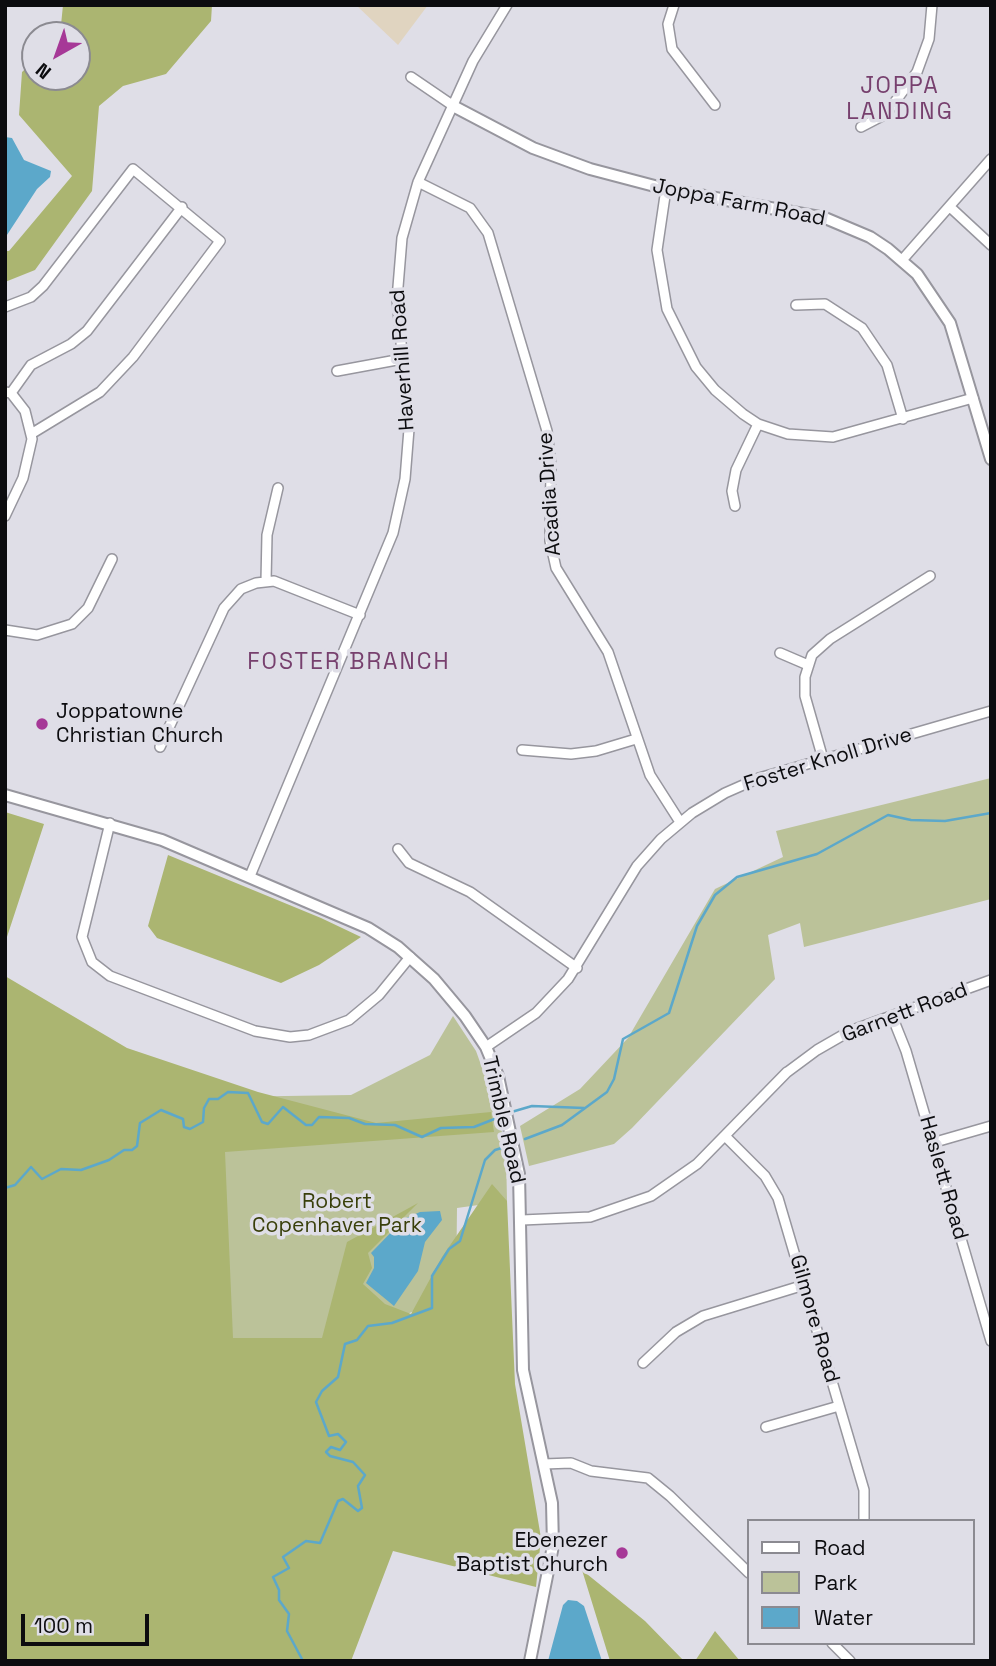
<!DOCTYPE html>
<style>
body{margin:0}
#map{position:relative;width:996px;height:1666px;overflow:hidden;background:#dfdee7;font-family:"Space Grotesk",sans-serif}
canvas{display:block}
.frame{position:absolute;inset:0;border:7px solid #0c0c0f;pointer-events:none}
.legend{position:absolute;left:747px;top:1519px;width:228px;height:126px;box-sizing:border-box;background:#dfdee7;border:2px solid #8b8a91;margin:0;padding:9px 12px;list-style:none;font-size:21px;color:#0c0c0f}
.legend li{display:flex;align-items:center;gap:14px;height:35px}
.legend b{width:35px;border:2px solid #8b8a91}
.north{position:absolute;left:21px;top:21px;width:70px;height:70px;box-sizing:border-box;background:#dfdee7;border:2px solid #8b8a91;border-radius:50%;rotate:220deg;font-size:19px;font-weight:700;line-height:28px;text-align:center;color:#0c0c0f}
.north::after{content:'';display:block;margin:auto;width:24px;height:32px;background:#a63897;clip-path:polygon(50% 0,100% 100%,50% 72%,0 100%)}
.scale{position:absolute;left:21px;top:1614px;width:128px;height:32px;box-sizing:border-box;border:4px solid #0c0c0f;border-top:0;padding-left:9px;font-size:21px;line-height:24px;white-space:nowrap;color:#0c0c0f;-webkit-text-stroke:5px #dfdee7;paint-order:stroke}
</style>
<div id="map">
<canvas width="996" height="1666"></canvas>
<div class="frame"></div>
<ul class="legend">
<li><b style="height:9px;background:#fff"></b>Road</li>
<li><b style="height:19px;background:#bbc299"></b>Park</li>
<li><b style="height:19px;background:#5ca8ca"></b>Water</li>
</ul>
<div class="north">N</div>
<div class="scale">100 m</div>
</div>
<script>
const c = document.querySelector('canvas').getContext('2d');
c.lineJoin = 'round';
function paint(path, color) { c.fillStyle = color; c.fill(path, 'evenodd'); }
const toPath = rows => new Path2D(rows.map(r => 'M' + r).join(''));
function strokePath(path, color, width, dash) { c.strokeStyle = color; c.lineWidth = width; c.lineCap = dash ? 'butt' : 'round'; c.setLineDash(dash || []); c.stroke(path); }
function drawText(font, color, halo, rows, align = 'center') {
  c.font = font + ' "Space Grotesk",sans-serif'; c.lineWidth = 7; c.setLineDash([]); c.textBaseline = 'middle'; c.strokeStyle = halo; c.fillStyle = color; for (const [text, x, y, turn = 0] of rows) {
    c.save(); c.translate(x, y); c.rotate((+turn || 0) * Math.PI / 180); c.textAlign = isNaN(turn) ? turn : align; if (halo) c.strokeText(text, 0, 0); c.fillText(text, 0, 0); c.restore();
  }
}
paint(toPath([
 [356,5,428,5,398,45]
]), '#e0d4c0');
paint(toPath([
 [991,778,991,899,804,947,800,923,768,935,775,979,632,1128,614,1144,529,1166,520,1126,580,1089,628,1038,715,889,783,857,776,831],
 [453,1016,476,1051,498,1112,506,1153,507,1201,457,1208,456,1293,214,1397,220,1097,351,1095,430,1055]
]), '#bbc299');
paint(toPath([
 [63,5,212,5,211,21,166,74,123,86,99,106,92,191,35,270,5,282,5,251,9,251,72,176,19,115,22,72,35,60,35,77,77,77,77,35,60,35],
 [5,812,44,824,5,943],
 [168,855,321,918,361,937,319,965,281,983,157,938,148,926],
 [5,976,127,1048,258,1092,376,1123,491,1112,494,1132,225,1152,233,1338,322,1338,347,1242,418,1203,368,1253,372,1268,363,1284,385,1304,411,1314,442,1257,492,1184,507,1201,515,1384,541,1538,536,1587,393,1551,351,1661,5,1661],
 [582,1570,645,1621,684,1661,610,1661],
 [715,1631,740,1661,695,1661]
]), '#abb571');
paint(toPath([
 [5,137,12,138,24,160,51,171,50,177,37,189,5,238],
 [440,1211,442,1220,425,1242,418,1271,394,1306,366,1283,374,1268,374,1257,371,1253,404,1219,420,1212],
 [568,1600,577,1601,584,1606,602,1661,548,1661,563,1605]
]), '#5ca8ca');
strokePath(toPath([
 [508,1113,532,1106,584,1108],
 [525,1139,562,1125,607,1092,614,1079,623,1039,669,1013,697,926,715,895,737,877,817,854,888,815,911,820,945,821,991,813],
 [5,1188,15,1185,31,1167,42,1179,61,1169,81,1170,109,1160,124,1150,132,1150,137,1146,140,1123,161,1110,183,1119,184,1127,190,1129,203,1122,204,1108,209,1099,218,1099,228,1092,248,1093,262,1122,268,1124,283,1107,306,1125,312,1125,319,1117,349,1118,365,1124,395,1125,422,1137,441,1128,474,1127,502,1116],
 [303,1661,287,1631,289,1614,279,1600,279,1590,273,1577,289,1568,283,1557,306,1541,320,1543,338,1501,343,1499,358,1511,362,1508,358,1486,365,1475,353,1462,330,1456,326,1452,331,1447,340,1450,346,1442,338,1434,329,1436,316,1402,322,1391,338,1377,345,1344,357,1340,368,1326,392,1323,432,1308,432,1276,449,1249,460,1241,485,1160,495,1150,508,1146]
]), '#5ca8ca', 2.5);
const minor = toPath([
 [674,5,668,24,672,49,715,105],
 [411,77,455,107],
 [861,127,886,114,917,72,929,39,932,5],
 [418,182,470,208,488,233,547,431,551,466,550,541,556,568,608,652,650,775,680,822],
 [666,189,657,250,667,309,696,367,715,390,743,414,758,424,788,434,833,437,973,398],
 [950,207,991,245],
 [903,259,991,159],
 [796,305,825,304,862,328,887,365,903,419],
 [5,307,31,297,43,286,133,169,220,241,133,357,100,392,31,434],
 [337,371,402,359],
 [5,392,11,393,31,365,71,344,87,331,182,207],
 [735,506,732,491,736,470,758,424],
 [5,516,23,478,32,439,25,411,11,393],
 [266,581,267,535,278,488],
 [5,630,37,635,72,624,88,608,112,559],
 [780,653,808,665],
 [160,747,224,608,241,589,256,583,274,581,360,615],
 [522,750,571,754,596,751,636,739],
 [823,759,805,696,805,677,812,655,830,639,930,576],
 [110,823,82,937,92,962,110,976,255,1031,290,1037,309,1035,349,1020,379,995,410,957],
 [398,849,409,863,470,892,577,968],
 [250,876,393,533,405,479,409,429,397,299,402,238,418,182,473,61,507,5],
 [892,1016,906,1051,991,1341],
 [486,1047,536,1013,568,979,637,866,661,839,692,813,725,793,759,778,991,711],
 [786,1073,817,1050,850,1031,991,980],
 [725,1136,765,1176,778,1198,864,1490,864,1521],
 [932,1143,991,1126],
 [522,1220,590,1217,651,1196,697,1164,787,1072],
 [643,1363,676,1332,703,1316,804,1285],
 [766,1427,839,1406],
 [544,1464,571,1463,591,1471,648,1478,670,1496,749,1573],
 [832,1643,850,1661]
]);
const tertiary = toPath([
 [455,107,533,148,590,169,666,189,825,218,870,237,888,249,917,274,950,323,991,459],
 [5,795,162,840,368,928,398,947,434,979,465,1016,486,1047,498,1076,519,1174,523,1370,552,1503,553,1546,530,1661]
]);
strokePath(minor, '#97969e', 12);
strokePath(tertiary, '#97969e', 14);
strokePath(minor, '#fff', 9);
strokePath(tertiary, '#fff', 10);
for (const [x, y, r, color] of [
 [42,724,7,"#a63897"],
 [622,1553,7,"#a63897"]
]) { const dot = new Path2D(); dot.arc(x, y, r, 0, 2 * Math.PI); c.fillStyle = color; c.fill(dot); strokePath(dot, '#dfdee7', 2.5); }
drawText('21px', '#0c0c0f', '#dfdee7', [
 ["Joppa Farm Road",739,203,11],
 ["Haverhill Road",403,360,-94],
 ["Acadia Drive",550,494,-94],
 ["Foster Knoll Drive",828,760,-17],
 ["Garnett Road",905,1013,-21],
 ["Trimble Road",503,1120,77],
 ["Haslett Road",943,1178,74],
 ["Gilmore Road",814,1319,74]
]);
drawText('21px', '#0c0c0f', '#dfdee7', [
 ["Joppatowne",56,712],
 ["Christian Church",56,736],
 ["Ebenezer",608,1541,"right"],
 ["Baptist Church",608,1565,"right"]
], 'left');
drawText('21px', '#393f0a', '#dfdee7', [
 ["Robert",337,1202],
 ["Copenhaver Park",337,1226]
]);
c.letterSpacing = '2px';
drawText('23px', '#77406e', '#dfdee7', [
 ["JOPPA",900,87],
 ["LANDING",900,113],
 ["FOSTER BRANCH",349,663]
]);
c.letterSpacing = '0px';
</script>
